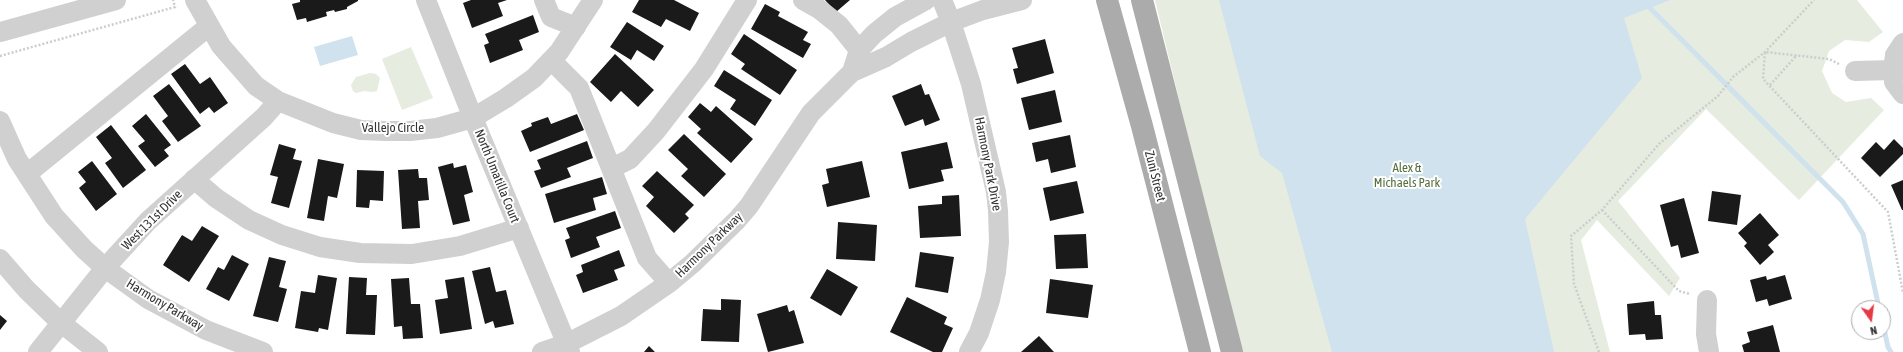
<!DOCTYPE html>
<style>
body{margin:0}
#map{position:relative;width:1903px;height:352px;overflow:hidden;background:#fff;font-family:"Asap Condensed",sans-serif}
canvas{display:block}
.north{position:absolute;left:1851px;top:300px;width:40px;height:40px;box-sizing:border-box;background:#fff;border:1px solid #adadad;border-radius:50%;rotate:166deg;font-size:11px;font-weight:700;line-height:16px;text-align:center;color:#333}
.north::after{content:'';display:block;margin:auto;width:14px;height:18px;background:#e63946;clip-path:polygon(50% 0,100% 100%,50% 72%,0 100%)}
</style>
<div id="map">
<canvas width="1903" height="352"></canvas>
<div class="north">N</div>
</div>
<script>
const c = document.querySelector('canvas').getContext('2d');
c.lineJoin = 'round';
function paint(path, color) { c.fillStyle = color; c.fill(path, 'evenodd'); }
const toPath = rows => new Path2D(rows.map(r => 'M' + r).join(''));
function strokePath(path, color, width, dash) { c.strokeStyle = color; c.lineWidth = width; c.lineCap = dash ? 'butt' : 'round'; c.setLineDash(dash || []); c.stroke(path); }
function drawText(font, color, halo, rows, align = 'center') {
  c.font = font + ' "Asap Condensed",sans-serif'; c.lineWidth = 4; c.setLineDash([]); c.textBaseline = 'middle'; c.strokeStyle = halo; c.fillStyle = color; for (const [text, x, y, turn = 0] of rows) {
    c.save(); c.translate(x, y); c.rotate((+turn || 0) * Math.PI / 180); c.textAlign = isNaN(turn) ? turn : align; if (halo) c.strokeText(text, 0, 0); c.fillText(text, 0, 0); c.restore();
  }
}
paint(toPath([
 [1155,0,1857,0,1883,32,1869,42,1845,40,1829,51,1822,71,1832,93,1846,102,1871,98,1884,110,1799,200,1706,109,1618,201,1680,278,1669,296,1597,220,1581,240,1610,352,1240,352],
 [411,47,433,98,402,110,382,59],
 [370,73,376,74,380,78,377,91,372,92,364,91,356,93,353,91,351,85,356,77]
]), '#e6ecdf');
paint(toPath([
 [1219,0,1670,0,1624,18,1642,78,1525,219,1554,352,1332,352,1282,173,1260,156],
 [352,36,358,55,320,66,314,47]
]), '#cfe2ee');
strokePath(toPath([
 [1650,8,1843,202,1863,234,1879,308],
 [1883,325,1888,347,1891,352]
]), '#cfe2ee', 5);
paint(toPath([
 [300,0,358,0,358,1,347,7,347,9,335,12,334,10,326,12,327,16,307,22,306,18,297,20,292,4,300,2],
 [471,0,507,0,498,3,503,16,472,28,463,3],
 [639,0,674,0,699,13,690,31,666,19,661,27,632,12],
 [825,0,850,0,836,12],
 [765,4,780,12,778,16,808,32,803,40,811,44,803,58,751,29],
 [533,15,539,32,519,40,523,50,490,63,484,45,489,43,485,34],
 [627,22,664,46,654,61,637,50,631,60,610,47],
 [744,34,797,70,780,95,741,69,745,64,731,54],
 [1045,39,1054,73,1017,84,1013,69,1018,68,1012,48],
 [615,54,654,90,638,107,621,91,611,102,590,82],
 [185,64,200,84,210,77,228,103,214,113,209,107,200,114,171,74],
 [724,70,772,100,755,126,730,109,736,100,714,86],
 [169,84,201,126,178,142,162,121,168,116,153,96],
 [921,84,925,95,929,94,940,120,925,126,923,119,905,126,892,96],
 [1055,90,1062,122,1029,130,1021,98],
 [700,103,711,112,716,106,753,139,731,163,697,133,701,129,688,117],
 [146,114,171,145,164,150,169,156,155,167,138,146,145,141,132,126],
 [577,114,584,130,530,152,521,131,532,126,531,123,548,117,551,124],
 [111,125,146,170,123,188,105,163,112,158,96,137],
 [684,134,726,174,704,197,681,176,688,169,668,150],
 [1070,135,1076,167,1051,173,1048,159,1036,162,1032,143],
 [1894,139,1903,148,1903,154,1880,177,1861,158,1876,142,1884,150],
 [587,141,593,158,567,168,571,177,541,188,534,171,541,169,537,160],
 [947,142,953,168,941,170,944,181,909,189,901,152],
 [279,144,296,149,293,159,302,161,289,208,271,203,278,177,270,175],
 [318,159,344,164,337,198,328,196,324,221,307,218],
 [92,161,117,194,96,211,79,188,86,182,78,172],
 [862,161,870,197,827,207,822,185,829,183,826,169],
 [453,163,454,168,466,165,473,192,464,195,470,221,453,225,438,167],
 [418,169,419,178,427,178,429,200,418,201,420,228,402,229,398,170],
 [357,170,384,171,383,201,370,200,369,208,356,207],
 [657,171,694,205,685,214,689,218,674,233,646,206,654,197,642,186],
 [602,177,607,194,593,198,596,210,554,223,545,194],
 [1903,180,1903,210,1902,210,1891,185],
 [1077,181,1084,213,1050,221,1043,188],
 [1712,191,1741,195,1737,225,1708,221],
 [959,195,961,236,920,238,918,206,942,204,942,196],
 [1684,198,1699,253,1681,258,1678,245,1671,247,1660,205],
 [615,211,621,228,596,237,600,247,571,258,565,240,570,238,566,228],
 [1760,213,1779,235,1768,245,1774,252,1760,265,1744,246,1747,243,1738,233],
 [838,222,877,225,875,261,836,259],
 [202,226,219,236,189,282,163,265,182,235,192,241],
 [1086,234,1088,268,1056,269,1054,235],
 [619,250,625,266,614,270,618,280,583,293,576,275,583,272,581,265],
 [920,252,954,257,948,293,915,287],
 [232,255,249,264,229,301,206,289,218,267,224,270],
 [269,257,286,261,279,287,287,289,278,322,253,316],
 [490,267,496,292,506,290,514,324,495,328,493,321,485,324,472,271],
 [827,269,858,287,841,316,810,298],
 [318,275,337,278,328,330,319,328,318,332,295,328,301,291,315,293],
 [1785,275,1792,299,1769,306,1767,299,1756,302,1750,280,1766,276,1767,280],
 [349,277,367,278,366,295,377,295,375,335,346,334],
 [464,277,472,329,440,334,435,300,448,298,445,280],
 [409,278,411,304,420,304,423,338,403,339,402,326,394,327,391,279],
 [1050,279,1093,285,1088,318,1046,313],
 [907,297,947,317,944,324,953,328,942,352,933,352,890,332],
 [721,299,741,300,739,342,701,341,703,309,721,310],
 [1654,301,1655,315,1661,315,1663,339,1646,340,1645,334,1629,335,1627,304],
 [787,305,789,312,794,310,804,343,768,352,757,314],
 [0,315,7,321,0,330],
 [1773,325,1780,352,1744,352,1742,345,1750,342,1747,332],
 [1039,336,1054,352,1021,352],
 [649,346,655,352,644,352]
]), '#1a1a1a');
strokePath(toPath([
 [0,56,175,7,173,0],
 [1839,64,1829,59,1765,52,1763,79,1888,212,1903,293],
 [1770,85,1797,55],
 [1602,210,1679,291,1690,294],
 [1599,352,1574,284,1571,236,1602,210,1659,144,1718,96,1733,77,1765,52,1814,0]
]), '#cdcdcd', 2.5, [2, 2]);
strokePath(toPath([
 [195,0,221,46,256,86,278,101,333,123,361,130,385,131,410,131,437,128,473,118,506,98,534,78,559,52,593,0],
 [426,0,473,118,570,352],
 [544,0,551,17,576,27],
 [803,0,819,9,839,25,859,50],
 [942,0,951,22,971,84,996,192,998,211,999,242,996,272,990,300,979,333,969,352],
 [0,32,116,0],
 [1903,43,1895,55,1893,70,1894,82,1903,94],
 [551,60,579,88,647,258,669,283],
 [1855,71,1893,70],
 [852,72,859,50,874,34,895,17,926,0],
 [0,121,17,159,54,216,84,249,105,268,148,299,206,330,263,352],
 [612,168,630,159,656,131,704,69,747,0],
 [27,174,209,26],
 [194,179,216,198,249,220,282,235,320,247,360,253,412,254,460,246,519,228],
 [0,259,26,289,60,322,98,352],
 [1707,300,1706,334,1709,352],
 [38,352,105,268,148,221,264,117,278,101],
 [542,352,566,344,621,316,669,283,693,263,737,220,749,206,811,113,852,72,886,57,911,42,951,22,983,10,1022,0]
]), '#d0d0d0', 20);
strokePath(toPath([
 [1107,0,1142,126,1200,352],
 [1142,0,1232,352]
]), '#ababab', 22);
drawText('13px', '#333', '#fff', [
 ["Vallejo Circle",393,128],
 ["Harmony Park Drive",988,164,79],
 ["North Umatilla Court",497,176,68],
 ["Zuni Street",1155,176,76],
 ["West 131st Drive",152,220,-45],
 ["Harmony Parkway",709,245,-44],
 ["Harmony Parkway",165,305,31]
]);
drawText('13px', '#56703f', '#fff', [
 ["Alex &",1407,168],
 ["Michaels Park",1407,183]
]);
</script>
